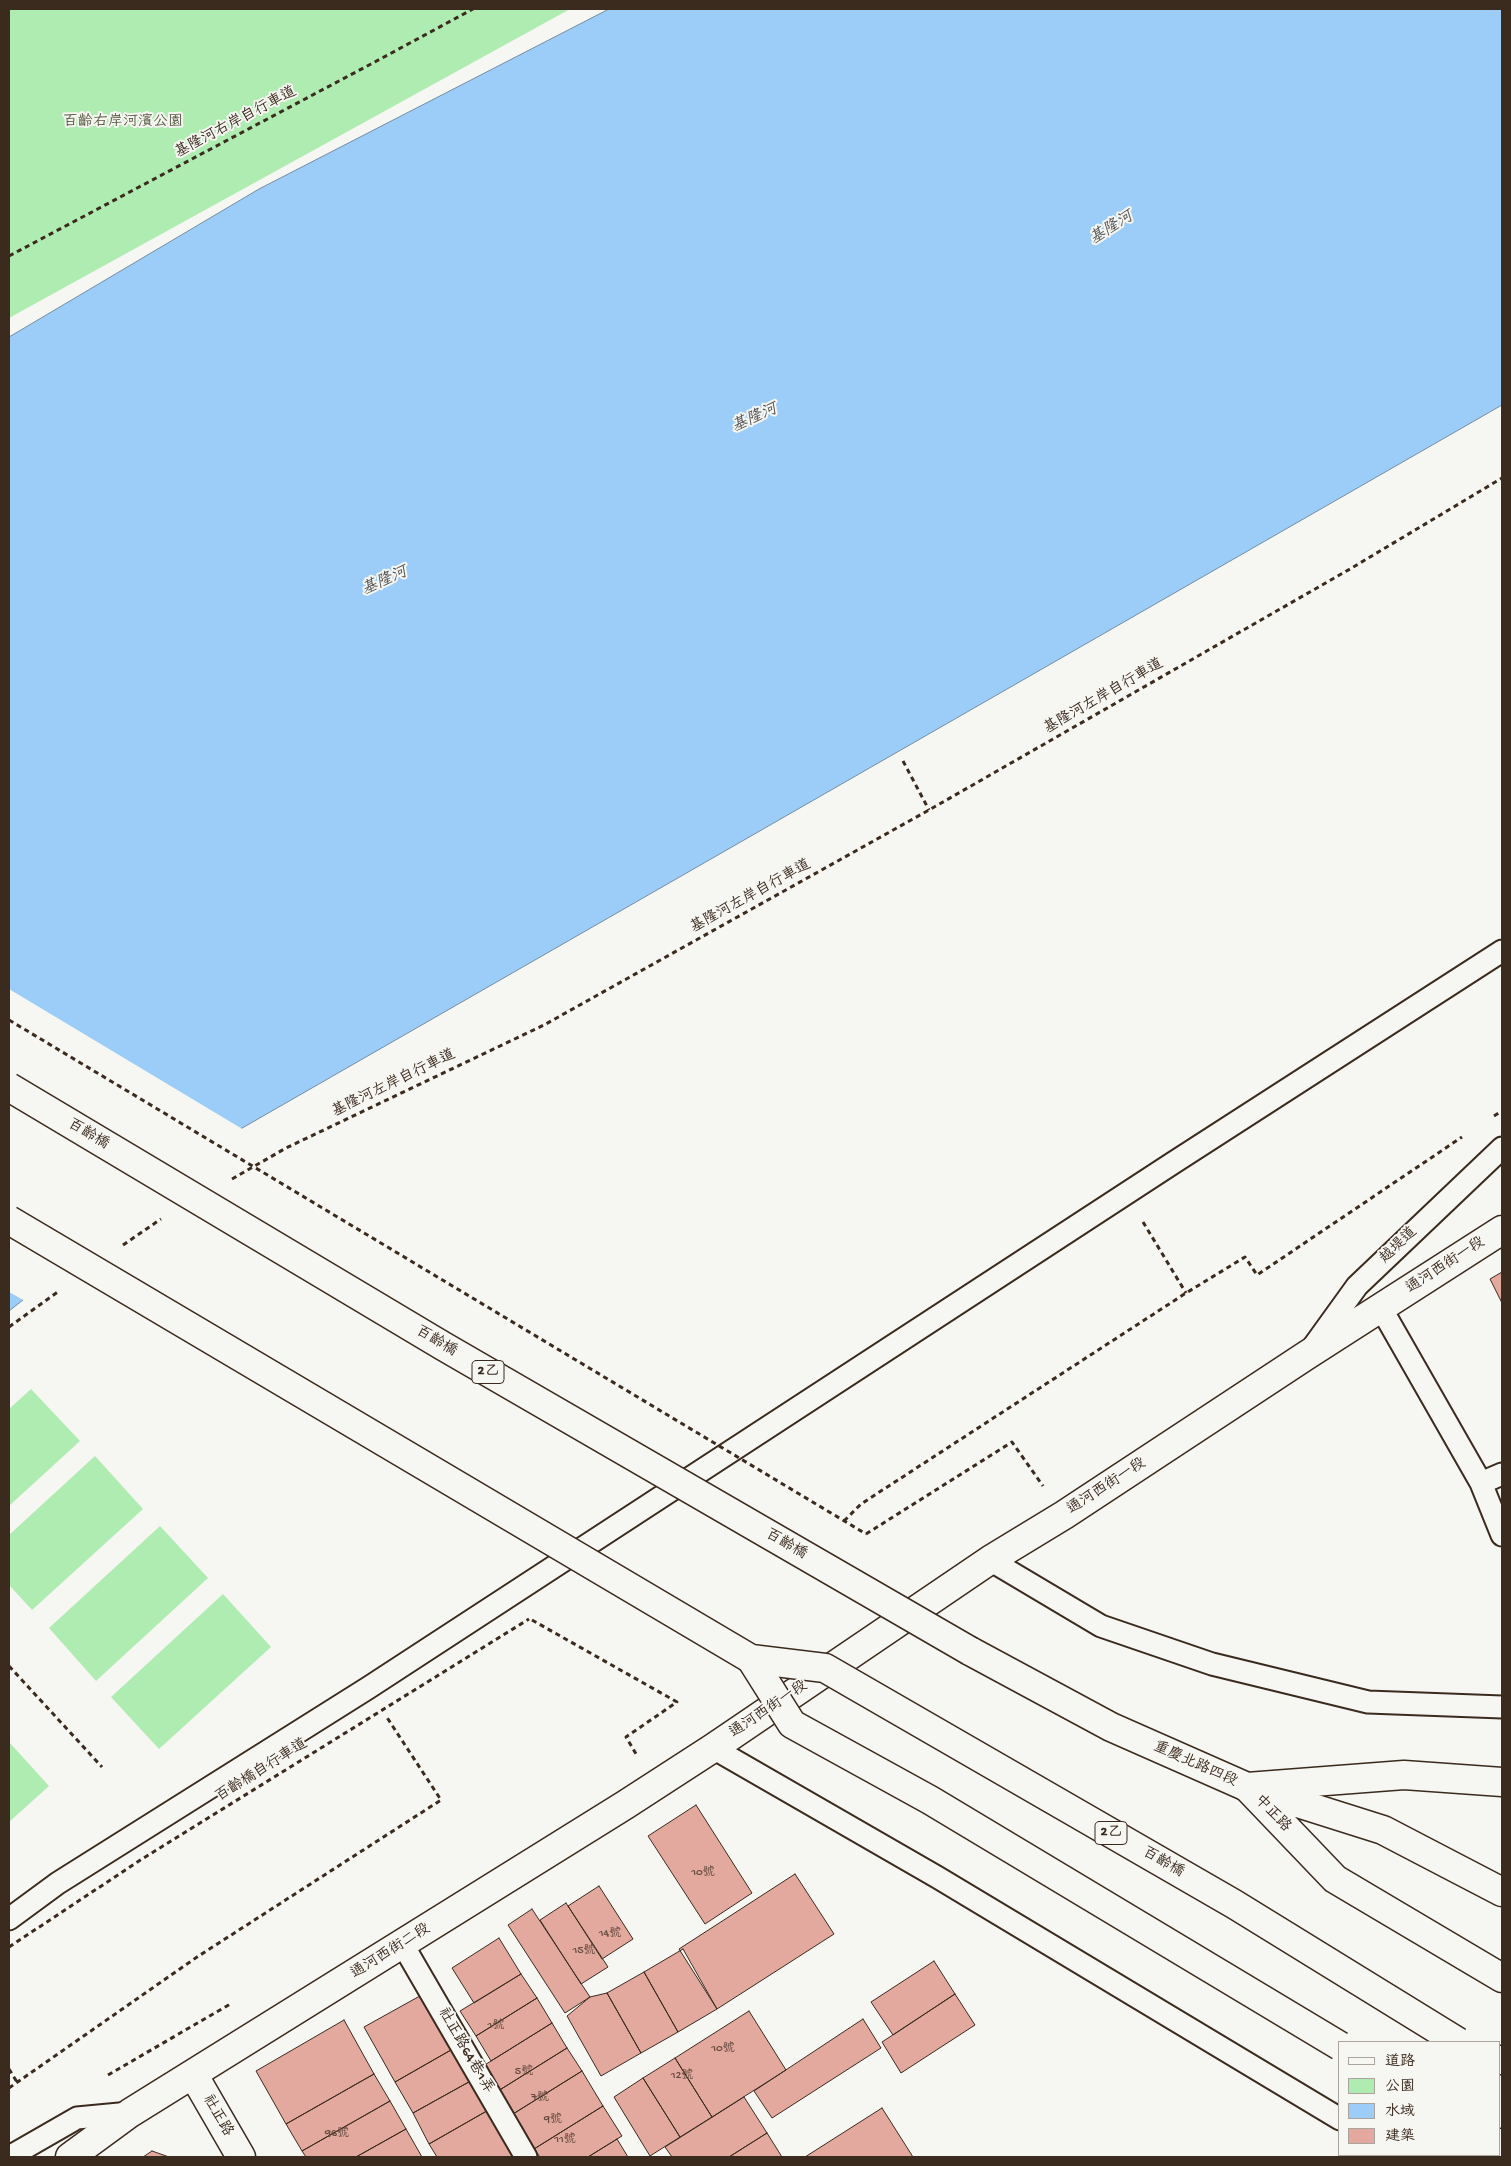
<!DOCTYPE html>
<meta charset="utf-8">
<style>
body{margin:0}
#map{position:relative;width:1511px;height:2166px;overflow:hidden;background:#f6f6f2;font-family:"Gochi Hand","LXGW WenKai TC",sans-serif}
canvas{display:block}
.frame{position:absolute;inset:0;border:10px solid #3b2a1e;pointer-events:none}
.legend{position:absolute;left:1338px;top:2041px;width:162px;height:115px;box-sizing:border-box;background:#f6f6f2;border:1px solid #aba49d;margin:0;padding:6px 9px;list-style:none;font-size:15px;color:#3b2a1e}
.legend li{display:flex;align-items:center;gap:10px;height:25px}
.legend b{width:25px;border:1px solid #aba49d}
</style>
<div id="map">
<canvas width="1511" height="2166"></canvas>
<div class="frame"></div>
<ul class="legend">
<li><b style="height:6px;background:#f6f6f2"></b>道路</li>
<li><b style="height:14px;background:#afecb2"></b>公園</li>
<li><b style="height:14px;background:#9bcdf8"></b>水域</li>
<li><b style="height:14px;background:#e3a99f"></b>建築</li>
</ul>
</div>
<script>
const c = document.querySelector('canvas').getContext('2d');
c.lineJoin = 'round';
function paint(path, color) { c.fillStyle = color; c.fill(path, 'evenodd'); }
const toPath = rows => new Path2D(rows.map(r => 'M' + r).join(''));
function strokePath(path, color, width, dash) { c.strokeStyle = color; c.lineWidth = width; c.lineCap = dash ? 'butt' : 'round'; c.setLineDash(dash || []); c.stroke(path); }
function drawText(font, color, halo, rows, align = 'center') {
  c.font = font + ' "Gochi Hand","LXGW WenKai TC",sans-serif'; c.lineWidth = 4; c.setLineDash([]); c.textBaseline = 'middle'; c.strokeStyle = halo; c.fillStyle = color; for (const [text, x, y, turn = 0] of rows) {
    c.save(); c.translate(x, y); c.rotate((+turn || 0) * Math.PI / 180); c.textAlign = isNaN(turn) ? turn : align; if (halo) c.strokeText(text, 0, 0); c.fillText(text, 0, 0); c.restore();
  }
}
paint(toPath([
 [9,9,570,9,9,318],
 [31,1389,80,1441,9,1506,9,1409],
 [95,1456,143,1509,32,1610,9,1585,9,1535],
 [160,1526,208,1578,96,1681,49,1628],
 [223,1594,271,1647,159,1749,111,1697],
 [9,1742,49,1786,9,1822]
]), '#afecb2');
const water = toPath([
 [609,9,1502,9,1502,405,237,1131,9,1311,9,337,259,189,609,9]
]);
paint(water, '#9bcdf8');
strokePath(water, '#758ca1', 1);
paint(toPath([
 [9,989,244,1130,25,1301,9,1292]
]), '#f6f6f2');
const building = toPath([
 [1502,1272,1502,1303,1490,1279,1502,1272],
 [696,1805,752,1893,705,1924,648,1836,696,1805],
 [795,1874,834,1934,717,2009,679,1949,795,1874],
 [599,1886,633,1939,602,1959,568,1906,599,1886],
 [566,1903,608,1967,581,1984,540,1920,566,1903],
 [532,1909,590,1997,565,2013,508,1925,532,1909],
 [499,1938,521,1974,474,2003,452,1968,499,1938],
 [683,1949,717,2009,678,2032,644,1972,683,1949],
 [934,1961,955,1994,893,2035,871,2002,934,1961],
 [644,1972,678,2032,641,2053,607,1993,644,1972],
 [521,1974,537,1998,476,2036,460,2011,521,1974],
 [427,1992,458,2046,395,2082,364,2027,427,1992],
 [607,1993,641,2053,601,2076,567,2016,590,1997,607,1993],
 [955,1994,975,2025,901,2073,882,2042,955,1994],
 [537,1998,552,2023,491,2061,476,2036,537,1998],
 [749,2011,786,2070,712,2117,675,2058,749,2011],
 [863,2019,881,2048,772,2118,754,2091,863,2019],
 [344,2020,374,2074,286,2124,256,2071,344,2020],
 [552,2023,567,2048,498,2091,483,2066,552,2023],
 [458,2046,476,2078,413,2113,395,2082,458,2046],
 [567,2048,582,2071,513,2114,498,2091,567,2048],
 [675,2058,712,2117,680,2137,643,2078,675,2058],
 [582,2071,603,2106,534,2149,513,2114,582,2071],
 [374,2074,390,2101,302,2151,286,2124,374,2074],
 [476,2078,492,2108,429,2144,413,2113,476,2078],
 [643,2078,680,2137,650,2156,614,2097,643,2078],
 [744,2097,767,2133,729,2157,672,2157,665,2147,744,2097],
 [390,2101,406,2129,356,2157,306,2157,302,2151,390,2101],
 [603,2106,622,2136,588,2157,540,2157,534,2149,603,2106],
 [492,2108,520,2157,437,2157,429,2144,492,2108],
 [882,2108,913,2157,805,2157,882,2108],
 [406,2129,422,2157,356,2157,406,2129],
 [767,2133,782,2157,729,2157,767,2133],
 [617,2139,628,2157,588,2157,617,2139],
 [152,2151,169,2157,143,2157,152,2151]
]);
paint(building, '#e3a99f');
strokePath(building, '#3b2a1e', 1);
const lane = toPath([
 [1381,1308,1481,1483,1502,1535],
 [1313,1347,1357,1286,1502,1148],
 [1481,1483,1502,1474],
 [990,1560,1101,1626,1212,1664,1368,1702,1502,1707],
 [713,1748,937,1877,1340,2119],
 [9,1919,58,1883,368,1688,1173,1163,1502,951],
 [403,1945,526,2157],
 [1397,2155,1400,2157],
 [9,2157,77,2118,130,2113]
]);
const street = toPath([
 [193,2074,241,2157],
 [70,2157,130,2113,625,1805,713,1748,990,1560,1064,1515,1307,1355,1502,1230]
]);
const secondary = toPath([
 [1247,1787,1335,1879,1502,1978],
 [1250,1788,1383,1830,1502,1892],
 [1500,2143,1502,2145]
]);
const primary = toPath([
 [970,1651,1111,1727,1247,1787,1404,1775,1502,1782],
 [1500,2060,1502,2060]
]);
strokePath(lane, '#3b2a1e', 25);
strokePath(street, '#3b2a1e', 31);
strokePath(secondary, '#3b2a1e', 31);
strokePath(primary, '#3b2a1e', 31);
strokePath(toPath([
 [9,256,371,64,473,9],
 [903,761,929,810],
 [1494,1116,1502,1111],
 [232,1179,286,1148,544,1025,929,810,1350,569,1502,478],
 [1143,1222,1186,1293],
 [123,1245,161,1219],
 [9,1327,59,1291],
 [844,1521,861,1504,1186,1293,1245,1257,1257,1275,1462,1137],
 [866,1534,1012,1442,1043,1486],
 [532,1620,677,1702,626,1737,636,1754],
 [9,1666,102,1767],
 [9,2069,17,2082],
 [108,2075,232,2003],
 [9,2088,197,1957,441,1800,386,1716]
]), '#3b2a1e', 3, [5, 4]);
strokePath(lane, '#f6f6f2', 21);
strokePath(street, '#f6f6f2', 28);
strokePath(secondary, '#f6f6f2', 28);
strokePath(primary, '#f6f6f2', 28);
const secondaryBridge = toPath([
 [751,1659,792,1724,930,1800,1340,2046]
]);
const primaryBridge = toPath([
 [9,1087,443,1346,970,1651],
 [9,1220,751,1659,825,1668,1234,1904,1458,2042]
]);
strokePath(secondaryBridge, '#3b2a1e', 31, []);
strokePath(primaryBridge, '#3b2a1e', 31, []);
strokePath(toPath([
 [9,1020,866,1534],
 [9,1947,142,1859,529,1619]
]), '#3b2a1e', 3, [5, 4]);
strokePath(secondaryBridge, '#f6f6f2', 28);
strokePath(primaryBridge, '#f6f6f2', 28);
drawText('12px', '#654a3e', null, [
 ["10號",703,1873],
 ["14號",610,1934],
 ["15號",584,1951],
 ["1號",496,2026],
 ["10號",723,2049],
 ["5號",524,2072],
 ["12號",682,2076],
 ["7號",540,2098],
 ["9號",553,2120],
 ["96號",337,2134],
 ["11號",565,2140]
]);
for (const [x, y, w] of [
 [488,1372,32],
 [1111,1833,32]
]) { const box = new Path2D(); box.roundRect(x - w / 2, y - 11.5, w, 23, 4); c.fillStyle = '#f6f6f2'; c.fill(box); strokePath(box, '#3b2a1e', 1); }
drawText('bold 14px', '#3b2a1e', null, [
 ["2乙",488,1372],
 ["2乙",1111,1833]
]);
drawText('15px', '#585a43', '#f6f6f2', [
 ["百齡右岸河濱公園",123,123]
]);
drawText('15px', '#3b2a1e', '#f6f6f2', [
 ["基隆河右岸自行車道",236,123,-28],
 ["基隆河左岸自行車道",1104,697,-30],
 ["基隆河左岸自行車道",751,897,-29],
 ["基隆河左岸自行車道",394,1084,-26],
 ["百齡橋",88,1135,31],
 ["越堤道",1399,1246,-44],
 ["通河西街一段",1446,1266,-33],
 ["百齡橋",436,1342,31],
 ["通河西街一段",1107,1487,-33],
 ["百齡橋",786,1545,30],
 ["通河西街一段",769,1710,-34],
 ["重慶北路四段",1195,1765,24],
 ["百齡橋自行車道",262,1771,-32],
 ["中正路",1272,1814,46],
 ["百齡橋",1163,1863,30],
 ["通河西街二段",391,1952,-32],
 ["社正路64巷1弄",465,2051,60],
 ["社正路",217,2116,60]
]);
drawText('italic 16px', '#535354', '#f6f6f2', [
 ["基隆河",1112,229,-32],
 ["基隆河",755,419,-24],
 ["基隆河",385,582,-24]
]);
</script>
